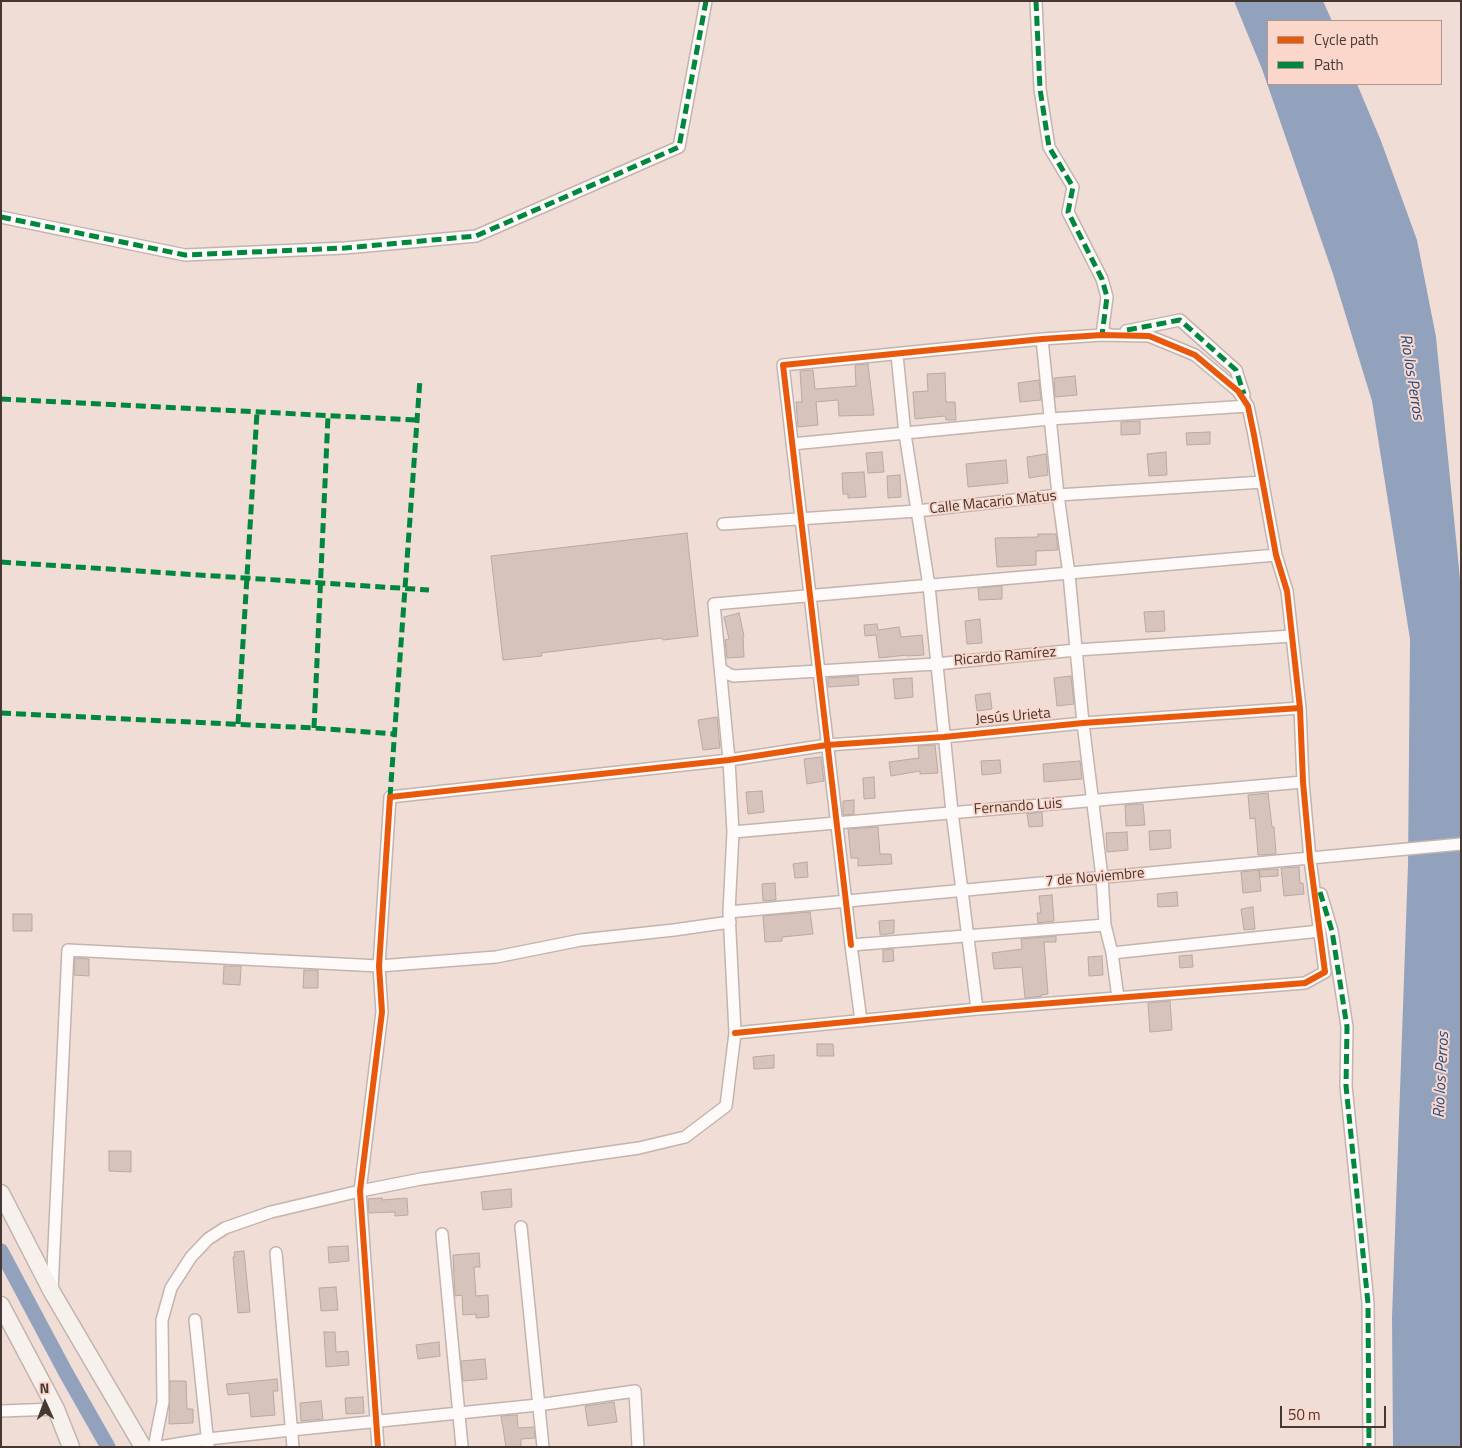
<!DOCTYPE html>
<meta charset="utf-8">
<style>
body{margin:0}
#map{position:relative;width:1462px;height:1448px;overflow:hidden;background:#f0ddd6;font-family:"Titillium Web",sans-serif}
canvas{display:block}
.frame{position:absolute;inset:0;border:2px solid #453732;pointer-events:none}
.legend{position:absolute;left:1267px;top:20px;width:175px;height:65px;box-sizing:border-box;background:#fbd7cb;border:1px solid #b2978e;margin:0;padding:6px 9px;list-style:none;font-size:15px;color:#453732}
.legend li{display:flex;align-items:center;gap:10px;height:25px}
.legend b{width:25px;border:1px solid #b2978e}
.north{position:absolute;left:20px;top:1378px;width:50px;height:50px;-webkit-text-stroke:4px #fbd7cb;paint-order:stroke;rotate:358deg;font-size:14px;font-weight:700;line-height:20px;text-align:center;color:#453732}
.north::after{content:'';display:block;margin:auto;width:18px;height:22px;background:#453732;clip-path:polygon(50% 0,100% 100%,50% 72%,0 100%)}
.scale{position:absolute;left:1280px;top:1406px;width:106px;height:22px;box-sizing:border-box;border:2px solid #453732;border-top:0;padding-left:6px;font-size:15px;line-height:18px;white-space:nowrap;color:#453732;-webkit-text-stroke:4px #fbd7cb;paint-order:stroke}
</style>
<div id="map">
<canvas width="1462" height="1448"></canvas>
<div class="frame"></div>
<ul class="legend">
<li><b style="height:6px;background:#e8590c"></b>Cycle path</li>
<li><b style="height:6px;background:#00873e"></b>Path</li>
</ul>
<div class="north">N</div>
<div class="scale">50 m</div>
</div>
<script>
const c = document.querySelector('canvas').getContext('2d');
c.lineJoin = 'round';
function paint(path, color) { c.fillStyle = color; c.fill(path, 'evenodd'); }
const toPath = rows => new Path2D(rows.map(r => 'M' + r).join(''));
function strokePath(path, color, width, dash) { c.strokeStyle = color; c.lineWidth = width; c.lineCap = dash ? 'butt' : 'round'; c.setLineDash(dash || []); c.stroke(path); }
function drawText(font, color, halo, rows, align = 'center') {
  c.font = font + ' "Titillium Web",sans-serif'; c.lineWidth = 4; c.setLineDash([]); c.textBaseline = 'middle'; c.strokeStyle = halo; c.fillStyle = color; for (const [text, x, y, turn = 0] of rows) {
    c.save(); c.translate(x, y); c.rotate((+turn || 0) * Math.PI / 180); c.textAlign = isNaN(turn) ? turn : align; if (halo) c.strokeText(text, 0, 0); c.fillText(text, 0, 0); c.restore();
  }
}
paint(toPath([
 [1234,1,1323,1,1332,21,1268,21,1268,84,1357,84,1381,141,1417,240,1436,337,1461,589,1461,1447,1393,1447,1392,1317,1408,865,1410,639,1372,401,1333,274,1262,69]
]), '#92a2bd');
strokePath(toPath([
 [1,1251,66,1373,108,1447]
]), '#92a2bd', 15);
const building = toPath([
 [868,364,874,415,839,416,838,400,816,402,818,425,798,427,796,402,802,402,800,371,813,370,815,389,856,386,855,365,868,364],
 [945,373,946,402,955,402,956,420,946,420,945,416,915,419,913,392,928,391,927,374,945,373],
 [1075,376,1077,395,1055,397,1054,378,1075,376],
 [1039,380,1041,400,1020,402,1018,383,1039,380],
 [1140,421,1140,434,1121,435,1121,422,1140,421],
 [1210,432,1210,444,1187,445,1186,433,1210,432],
 [882,452,884,472,868,473,866,453,882,452],
 [1166,452,1167,475,1149,476,1147,454,1166,452],
 [1046,454,1048,475,1029,478,1027,457,1046,454],
 [1006,460,1008,483,968,487,966,464,1006,460],
 [864,472,866,497,848,498,848,494,843,494,842,473,864,472],
 [900,475,901,497,888,498,887,476,900,475],
 [687,533,698,636,663,640,662,638,597,646,541,653,542,656,503,660,491,556,687,533],
 [1038,534,1056,534,1058,550,1036,551,1036,565,997,567,995,538,1038,537,1038,534],
 [1002,586,1002,599,979,600,978,588,1002,586],
 [1164,611,1165,631,1146,632,1144,612,1164,611],
 [739,613,744,636,743,636,744,657,727,658,725,640,729,639,724,617,739,613],
 [980,619,982,643,967,644,965,621,980,619],
 [877,624,878,630,899,627,901,637,922,635,924,655,907,656,907,655,879,658,876,635,865,636,864,625,877,624],
 [858,676,859,685,828,687,828,678,858,676],
 [1071,676,1074,704,1057,706,1054,678,1071,676],
 [912,678,913,697,895,699,893,679,912,678],
 [990,693,992,709,977,711,975,695,990,693],
 [717,717,720,748,703,750,698,720,717,717],
 [935,745,938,773,920,774,920,771,891,776,889,762,919,758,918,746,935,745],
 [821,757,824,781,807,784,804,759,821,757],
 [1000,760,1001,773,982,775,981,761,1000,760],
 [1080,761,1082,779,1044,782,1043,764,1080,761],
 [874,777,875,798,864,799,863,778,874,777],
 [762,791,764,812,748,814,746,792,762,791],
 [1268,793,1272,827,1274,827,1276,854,1258,855,1255,818,1250,819,1248,795,1268,793],
 [854,800,854,814,843,815,843,801,854,800],
 [1137,804,1143,804,1145,825,1126,826,1125,805,1137,804],
 [1042,812,1043,826,1029,827,1027,814,1042,812],
 [878,827,880,854,891,854,892,864,858,866,858,858,851,858,848,829,878,827],
 [1170,830,1171,848,1150,850,1149,831,1170,830],
 [1127,832,1128,850,1107,852,1106,833,1127,832],
 [807,862,808,877,795,878,793,864,807,862],
 [1299,867,1300,883,1303,883,1304,894,1284,896,1281,868,1299,867],
 [1278,869,1278,876,1260,877,1259,870,1278,869],
 [1259,870,1261,891,1243,893,1241,872,1259,870],
 [775,883,776,900,763,901,762,884,775,883],
 [1177,892,1178,906,1158,907,1157,894,1177,892],
 [1052,895,1054,921,1038,923,1037,913,1041,913,1039,896,1052,895],
 [1253,907,1255,929,1244,930,1241,909,1253,907],
 [810,912,813,934,782,937,782,941,765,942,763,916,810,912],
 [13,914,32,914,32,931,13,931,13,914],
 [894,920,894,933,881,935,880,934,879,921,894,920],
 [1056,936,1056,942,1044,942,1048,994,1041,995,1042,996,1025,998,1022,967,994,969,992,953,1022,949,1021,939,1056,936],
 [893,949,894,961,883,962,883,950,893,949],
 [1192,955,1193,967,1180,968,1179,956,1192,955],
 [1102,956,1103,975,1089,976,1088,957,1102,956],
 [75,958,89,959,89,976,74,975,75,958],
 [224,966,241,966,240,985,223,984,224,966],
 [304,970,318,970,318,988,303,988,304,970],
 [1170,1001,1172,1030,1150,1032,1148,1003,1170,1001],
 [817,1044,833,1044,834,1056,817,1056,817,1044],
 [774,1055,774,1068,754,1069,753,1057,774,1055],
 [109,1151,131,1151,131,1172,109,1171,109,1151],
 [511,1189,512,1207,483,1210,481,1192,511,1189],
 [382,1198,382,1200,407,1198,408,1215,395,1216,395,1212,369,1213,368,1199,382,1198],
 [348,1246,349,1261,329,1263,328,1247,348,1246],
 [244,1251,250,1312,238,1313,233,1257,235,1257,234,1252,244,1251],
 [479,1253,480,1267,474,1267,476,1296,488,1295,489,1317,476,1318,476,1314,463,1315,462,1295,455,1296,453,1255,479,1253],
 [336,1287,338,1310,321,1311,319,1288,336,1287],
 [324,1332,335,1332,336,1352,348,1351,349,1365,326,1367,324,1332],
 [439,1342,440,1356,418,1359,416,1345,439,1342],
 [485,1359,487,1379,463,1381,461,1361,485,1359],
 [277,1379,278,1391,273,1391,275,1415,251,1417,249,1393,228,1395,226,1384,277,1379],
 [170,1381,186,1381,187,1409,193,1409,193,1423,169,1424,170,1381],
 [363,1397,364,1413,346,1414,345,1398,363,1397],
 [321,1401,323,1419,301,1421,300,1403,321,1401],
 [614,1402,617,1422,588,1426,585,1406,614,1402],
 [517,1415,518,1428,534,1427,535,1438,521,1439,521,1447,506,1447,501,1416,517,1415]
]);
paint(building, '#d6c3bc');
strokePath(building, '#b8a9a4', 1);
const street = toPath([
 [1036,1,1040,89,1049,147,1073,187,1068,212,1102,279,1107,297,1102,335,1108,334],
 [1,217,185,255,345,248,476,236,679,147,706,1],
 [1126,331,1180,320,1236,370,1244,395],
 [1042,339,1058,495,1069,574,1083,723,1102,877,1105,925,1112,953,1118,998],
 [897,355,905,434,929,586,952,812,977,1009],
 [792,444,1050,419,1248,406],
 [723,524,917,511,1058,495,1263,482],
 [721,669,728,674,734,676,768,674,936,664,1076,650,1292,636],
 [733,832,1303,782],
 [1321,894,1332,931,1347,1027,1346,1086,1368,1303,1369,1447],
 [729,912,1461,844],
 [1112,953,1320,931],
 [861,1021,851,945,1105,925],
 [735,1033,977,1009,1305,983,1325,972,1310,859,1303,782,1300,708,1287,591,1276,555,1254,435,1248,406,1238,391,1195,355,1149,336,1102,335,1042,339,783,365,851,945],
 [521,1227,543,1447],
 [442,1234,462,1447],
 [276,1253,293,1447],
 [52,1290,68,950,379,966,496,957,581,940,674,930,730,922],
 [195,1320,208,1445],
 [1,1411,56,1409],
 [154,1447,163,1402,162,1320,171,1288,191,1257,208,1239,225,1228,271,1212,360,1191,421,1179,639,1148,685,1137,726,1106,735,1033,729,912,733,832,729,760,714,604,1276,555],
 [159,1447,208,1439,291,1430,538,1405,635,1391,638,1447],
 [378,1447,360,1191,382,1012,379,966,390,797,729,760,827,745,944,737,1083,723,1300,708]
]);
const secondary = toPath([
 [1,1193,52,1292,143,1447],
 [1,1305,56,1409,71,1447]
]);
strokePath(street, '#c2b4ae', 14);
strokePath(secondary, '#c2b4ae', 19);
strokePath(street, '#fdfaf9', 11);
strokePath(secondary, '#f7f1ed', 16);
strokePath(toPath([
 [1036,1,1040,89,1049,147,1073,187,1068,212,1102,279,1107,297,1102,335,1107,334],
 [1,217,185,255,345,248,476,236,679,147,706,1],
 [1127,330,1180,320,1236,370,1244,394],
 [1,399,417,420],
 [1,562,429,590],
 [1,713,314,728,394,734],
 [238,724,257,412],
 [314,728,328,416],
 [390,797,420,379],
 [1320,892,1332,931,1347,1027,1346,1086,1368,1303,1369,1447]
]), '#00873e', 5, [10, 5]);
strokePath(toPath([
 [735,1033,977,1009,1305,983,1325,972,1310,859,1303,782,1300,708,1287,591,1276,555,1254,435,1248,406,1238,391,1195,355,1149,336,1102,335,1042,339,783,365,851,945],
 [378,1447,360,1191,382,1012,379,966,390,797,729,760,827,745,944,737,1083,723,1300,708]
]), '#e8590c', 6);
drawText('15px', '#453732', '#fbd7cb', [
 ["Calle Macario Matus",993,503,-6],
 ["Ricardo Ramírez",1005,657,-5],
 ["Jesús Urieta",1013,717,-5],
 ["Fernando Luis",1018,807,-4],
 ["7 de Noviembre",1095,878,-5]
]);
drawText('italic 16px', '#224c83', '#fbd7cb', [
 ["Rio los Perros",1411,377,81],
 ["Rio los Perros",1442,1075,-87]
]);
</script>
